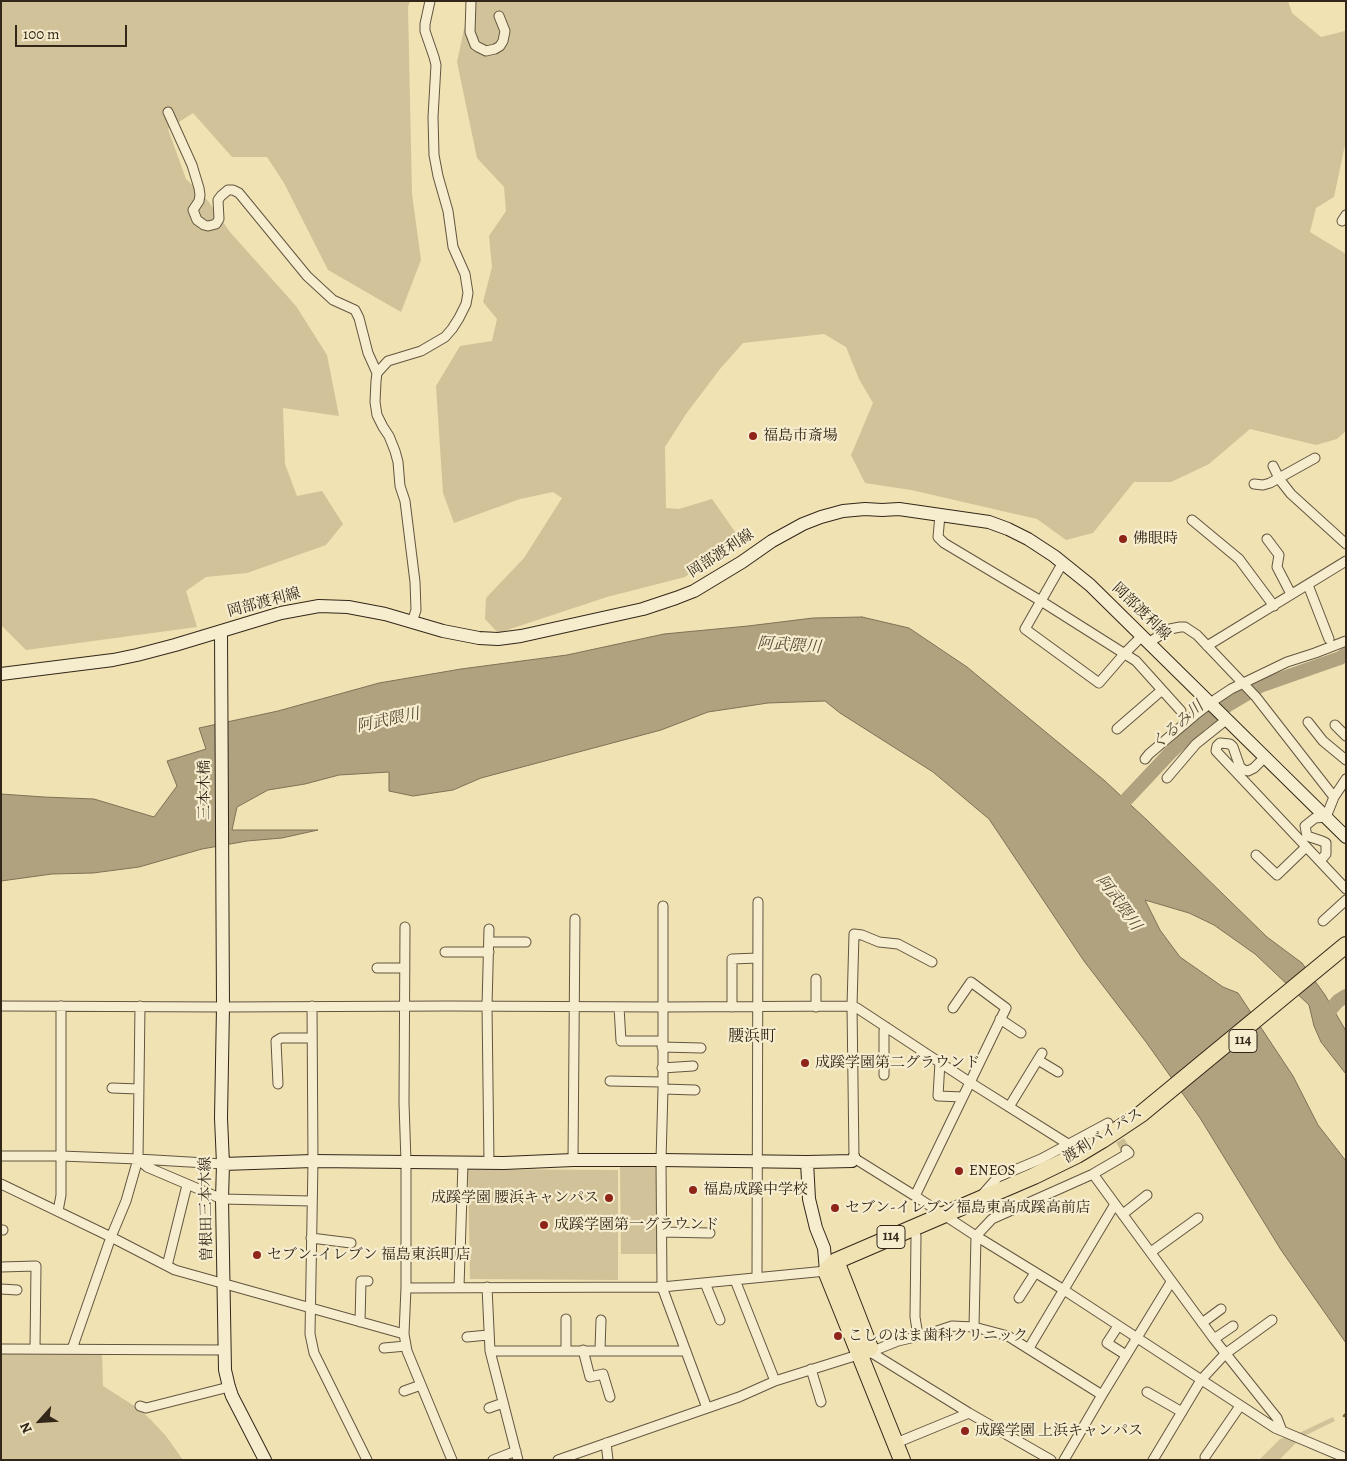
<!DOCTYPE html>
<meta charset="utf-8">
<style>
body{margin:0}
#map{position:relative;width:1347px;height:1461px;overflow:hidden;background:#f1e2b3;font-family:Alegreya,serif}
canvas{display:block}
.frame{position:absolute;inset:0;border:2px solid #322719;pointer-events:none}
.north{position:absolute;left:15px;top:1396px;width:50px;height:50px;-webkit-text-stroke:4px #f6ecce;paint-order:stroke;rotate:244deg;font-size:14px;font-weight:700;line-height:20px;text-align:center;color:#322719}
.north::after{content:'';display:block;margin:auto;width:18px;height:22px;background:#322719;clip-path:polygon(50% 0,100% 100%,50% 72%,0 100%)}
.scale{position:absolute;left:15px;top:25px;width:112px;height:22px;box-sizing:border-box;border:2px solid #322719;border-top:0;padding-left:6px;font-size:15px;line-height:18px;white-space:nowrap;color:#322719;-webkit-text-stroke:4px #f6ecce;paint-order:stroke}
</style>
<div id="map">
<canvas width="1347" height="1461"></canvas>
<div class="frame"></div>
<div class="north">N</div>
<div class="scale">100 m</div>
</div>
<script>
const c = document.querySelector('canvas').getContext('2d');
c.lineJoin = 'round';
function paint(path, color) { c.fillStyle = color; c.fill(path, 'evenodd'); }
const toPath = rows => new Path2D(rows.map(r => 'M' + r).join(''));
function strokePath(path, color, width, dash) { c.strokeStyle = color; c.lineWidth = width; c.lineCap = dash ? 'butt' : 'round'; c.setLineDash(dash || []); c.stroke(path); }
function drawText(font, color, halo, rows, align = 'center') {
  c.font = font + ' Alegreya,"Noto Serif JP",serif'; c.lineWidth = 4.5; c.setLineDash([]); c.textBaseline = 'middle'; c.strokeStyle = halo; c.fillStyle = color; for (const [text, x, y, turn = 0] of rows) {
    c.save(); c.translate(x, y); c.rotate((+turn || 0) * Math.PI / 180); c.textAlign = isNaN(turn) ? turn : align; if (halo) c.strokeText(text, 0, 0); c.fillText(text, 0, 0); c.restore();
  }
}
paint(toPath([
 [1,1,410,1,408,7,412,194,421,260,401,312,328,270,284,183,267,157,232,157,193,113,168,129,186,179,208,201,230,232,296,306,327,355,339,416,283,408,285,464,297,496,322,491,343,524,326,545,247,573,206,577,186,591,197,627,26,650,1,625],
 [470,1,1288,1,1292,13,1321,37,1345,31,1346,33,1346,140,1334,197,1316,208,1310,232,1346,254,1346,431,1337,439,1316,445,1250,429,1209,464,1171,482,1134,482,1093,533,1066,540,1037,519,911,490,865,483,851,455,873,403,859,379,846,347,824,334,743,343,720,369,686,414,665,447,666,508,679,509,712,499,738,536,685,577,607,597,498,633,485,619,486,598,524,558,562,498,553,492,520,499,454,523,443,493,436,386,460,346,492,341,497,319,483,302,492,267,489,236,506,211,504,187,477,158,457,62],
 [656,1165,657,1254,621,1254,620,1166],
 [468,1169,618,1170,618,1280,470,1279],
 [102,1352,103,1386,139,1409,151,1420,166,1436,183,1460,1,1460,1,1353],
 [1333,1417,1335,1421,1302,1437,1279,1460,1259,1460,1280,1439,1297,1434]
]), '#d1c299');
const water = toPath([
 [862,617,909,628,967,667,1105,781,1148,821,1267,937,1302,963,1325,995,1346,1031,1346,1074,1321,1042,1314,1026,1309,1005,1255,954,1214,925,1189,913,1145,900,1160,930,1180,957,1223,987,1238,993,1293,1076,1318,1125,1346,1161,1346,1343,1281,1250,1200,1118,1146,1042,1084,961,989,819,933,772,840,713,825,701,768,703,708,712,661,730,481,778,453,790,413,796,389,791,389,772,339,775,305,784,268,790,237,807,232,830,318,830,282,838,247,841,202,849,139,867,93,873,52,874,1,881,1,794,44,797,94,799,154,817,177,786,167,761,206,749,199,728,278,711,379,683,461,669,567,655,664,634,748,626,813,618,862,617]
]);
paint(water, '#b0a27f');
strokePath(water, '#7e7156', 1);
strokePath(toPath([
 [1344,1416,1346,1414]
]), '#7e7156', 2.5);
strokePath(toPath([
 [1116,815,1123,803,1170,753,1202,723,1228,705,1260,686,1340,658,1346,654],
 [1346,996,1338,1001,1326,1015,1332,1036,1346,1056]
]), '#b0a27f', 14);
strokePath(toPath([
 [1113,1129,1126,1150]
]), '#cbbd94', 9, [9, 4.5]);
const street = toPath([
 [471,1,470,32,475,45,478,47,486,51,495,49,500,46,503,41,505,31,499,16],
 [168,112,192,165,199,188,200,195,199,201,193,210,197,220,204,225,208,226,216,224,219,219,218,200,221,196,228,190,233,190,239,193,307,276,333,300,355,310,359,318,368,353,377,373],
 [1342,221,1346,215],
 [1273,466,1280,480,1291,494,1346,544],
 [1254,484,1263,485,1270,483,1315,458],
 [940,515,938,537,944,543,1041,601,1136,661,1181,711],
 [1192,520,1239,559,1274,606],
 [1267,539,1279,555,1277,567,1291,594],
 [1062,564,1025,629,1099,683,1125,653,1142,636],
 [1308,585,1329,639],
 [412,622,416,610,415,582,405,501,400,486,398,462,395,451,389,436,383,427,377,415,375,402,376,381,377,373,388,361,421,351,445,337,452,329,459,318,466,304,468,293,465,274,453,247,448,211,438,176,434,155,433,117,436,65,434,57,425,31,425,24,430,1],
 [1148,643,1170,629,1180,627,1185,627,1197,635,1256,697,1334,797],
 [1207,646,1346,561],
 [1308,722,1323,741,1346,760],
 [1335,725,1346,736],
 [1117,729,1162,690],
 [1265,757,1254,768,1248,771,1244,770,1240,767,1233,747,1230,744,1220,743,1217,746,1216,751,1346,889],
 [1145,759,1149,754,1195,715,1216,699,1231,689,1287,662,1315,653,1346,641],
 [1167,778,1196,744,1226,720],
 [1256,855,1277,875,1306,847],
 [1320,861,1326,854,1326,843,1322,841,1307,836,1305,826,1315,818,1326,817,1334,797,1346,779],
 [663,906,663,1089,661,1160,662,1287,707,1408],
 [1323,921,1346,900],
 [405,927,404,1103,406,1162,406,1288,404,1334,407,1351,452,1460],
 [489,929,487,1006,489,1163],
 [490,942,526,942],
 [445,952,489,952],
 [932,962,898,944,879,942,862,935,854,934,852,1006,854,1158,915,1196,976,1236,1064,1290,1275,1428,1346,1458],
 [377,968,405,968],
 [816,979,816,1007],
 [1,1006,223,1007,449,1006,663,1007,852,1006,857,1008,971,1083,1068,1144],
 [312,1006,313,1161,310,1334,314,1353,367,1460],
 [619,1007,621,1041,662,1041],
 [732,1007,732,959,758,958],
 [1000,1019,1021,1033],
 [662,1047,701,1048],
 [1038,1060,1058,1072],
 [940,1062,938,1096,963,1097],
 [662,1068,693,1066],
 [884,1075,884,1031,886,1027],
 [610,1081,662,1082],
 [278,1084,276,1041,281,1038,312,1038],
 [112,1088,139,1089],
 [663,1089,695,1090],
 [1009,1107,1042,1053],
 [1,1156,61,1156,138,1159,223,1164],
 [138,1159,147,1167,222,1199,311,1201],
 [573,1160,575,919],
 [1093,1174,1214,1339,1277,1418,1282,1431],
 [1,1184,111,1237,175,1270,404,1334],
 [983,1194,998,1177,1041,1159,1108,1123],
 [915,1196,1006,1008,971,982,953,1008],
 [58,1211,61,1195,61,1006],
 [1123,1214,1147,1195],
 [1,1230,3,1230],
 [662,1232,710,1233],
 [916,1236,915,1317,918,1336],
 [311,1238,351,1243],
 [1151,1252,1198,1218],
 [167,1266,187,1185],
 [1,1267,36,1266,35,1349],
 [757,1277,758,902],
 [735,1280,775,1381],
 [705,1283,720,1320],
 [459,1287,463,1163],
 [487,1287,490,1351,518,1460],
 [406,1288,662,1287,826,1271],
 [1,1289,17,1290],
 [1019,1298,1035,1273],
 [360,1322,361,1281,368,1281],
 [1202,1323,1221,1309],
 [1118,1326,1107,1343,1126,1355],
 [974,1327,976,1236,992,1219,1093,1174,1129,1153,1126,1150],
 [467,1337,488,1335],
 [1214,1339,1233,1326],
 [384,1348,406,1346],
 [1029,1348,1115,1204],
 [1,1349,225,1350],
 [72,1349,111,1237,126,1201,138,1159,140,1006],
 [878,1349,898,1341,928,1334,952,1326,974,1327,1008,1336,1102,1395],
 [566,1350,566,1319],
 [583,1350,590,1377,603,1374,610,1397],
 [600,1350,601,1320],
 [490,1351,686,1351],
 [811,1369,821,1402],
 [404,1391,421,1385],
 [1147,1392,1182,1412],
 [140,1406,146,1408,229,1387],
 [489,1408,503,1403],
 [606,1443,608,1460],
 [896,1443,969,1413],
 [1205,1457,1240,1406],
 [493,1460,516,1451],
 [558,1460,739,1397,775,1381,861,1354,872,1353,969,1413,1051,1460],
 [1064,1460,1102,1395,1171,1282],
 [1153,1460,1201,1380,1225,1354,1272,1320]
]);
const secondary = toPath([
 [221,632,223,1007,221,1118,223,1164,222,1199,225,1370,229,1387,232,1396,265,1460],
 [1,674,113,660,137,655,175,645,281,613,319,606,348,607,385,614,443,631,479,638,498,639,521,636,643,609,676,598,694,591,742,562,772,541,803,524,821,517,843,511,865,509,882,510,899,509,989,522,1008,529,1028,539,1054,556,1090,585,1346,837],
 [807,1162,809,1199,816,1228,824,1248,826,1271],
 [223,1164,313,1161,504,1163,573,1160,661,1160,807,1162,852,1161,854,1158]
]);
const highway = toPath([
 [836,1261,870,1348],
 [902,1460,826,1271,836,1261,1034,1176,1077,1155,1102,1140,1141,1114,1346,945]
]);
strokePath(street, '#625640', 11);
strokePath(secondary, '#322719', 14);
strokePath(highway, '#322719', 18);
strokePath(street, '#f6ecce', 9);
strokePath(secondary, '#f6ecce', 12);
strokePath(highway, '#f1e2b3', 16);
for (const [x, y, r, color] of [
 [753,436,5,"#8f2418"],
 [1123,539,5,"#8f2418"],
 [805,1063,5,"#8f2418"],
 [959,1171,5,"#8f2418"],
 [693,1190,5,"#8f2418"],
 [609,1198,5,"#8f2418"],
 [835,1208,5,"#8f2418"],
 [544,1225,5,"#8f2418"],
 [257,1255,5,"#8f2418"],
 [838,1336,5,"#8f2418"],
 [965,1431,5,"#8f2418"]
]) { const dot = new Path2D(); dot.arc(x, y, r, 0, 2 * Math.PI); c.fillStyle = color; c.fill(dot); strokePath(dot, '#f6ecce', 2); }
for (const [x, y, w] of [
 [1243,1041,28],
 [891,1237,28]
]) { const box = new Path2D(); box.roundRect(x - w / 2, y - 11.5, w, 23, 4); c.fillStyle = '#f6ecce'; c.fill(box); strokePath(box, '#322719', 1); }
drawText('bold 14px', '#322719', null, [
 ["114",1243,1041],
 ["114",891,1237]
]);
drawText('15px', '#322719', '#f6ecce', [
 ["福島市斎場",763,436],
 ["佛眼時",1133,539],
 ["成蹊学園第二グラウンド",815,1063],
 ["ENEOS",969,1171],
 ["福島成蹊中学校",703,1190],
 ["成蹊学園 腰浜キャンパス",599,1198,"right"],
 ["セブン-イレブン福島東高成蹊高前店",845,1208],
 ["成蹊学園第一グラウンド",554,1225],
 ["セブン-イレブン 福島東浜町店",267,1255],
 ["こしのはま歯科クリニック",848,1336],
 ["成蹊学園 上浜キャンパス",975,1431]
], 'left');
drawText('15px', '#322719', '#f6ecce', [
 ["岡部渡利線",721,554,-33],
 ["岡部渡利線",264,603,-15],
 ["岡部渡利線",1141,612,44],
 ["三本木橋",205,790,-90],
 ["渡利バイパス",1103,1136,-32],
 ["曽根田三本木線",207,1209,-91]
]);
drawText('italic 16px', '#584c38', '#f6ecce', [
 ["阿武隈川",789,646,4],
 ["阿武隈川",388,721,-12],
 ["くるみ川",1178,726,-42],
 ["阿武隈川",1118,903,54]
]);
drawText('16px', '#322719', '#f6ecce', [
 ["腰浜町",752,1037]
]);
</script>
